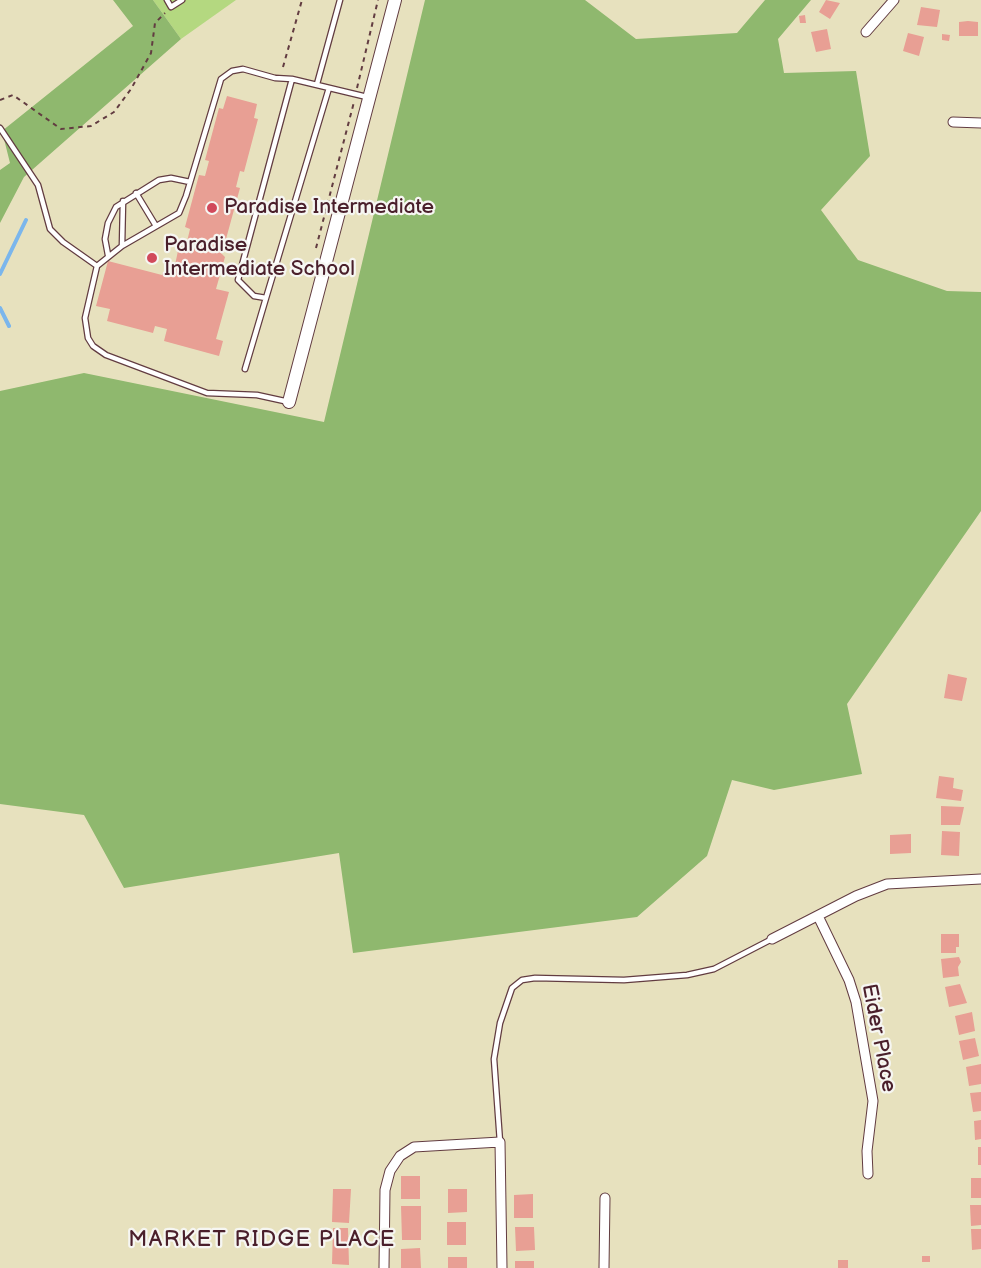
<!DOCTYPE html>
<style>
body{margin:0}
canvas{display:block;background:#e7e1be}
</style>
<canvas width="981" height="1268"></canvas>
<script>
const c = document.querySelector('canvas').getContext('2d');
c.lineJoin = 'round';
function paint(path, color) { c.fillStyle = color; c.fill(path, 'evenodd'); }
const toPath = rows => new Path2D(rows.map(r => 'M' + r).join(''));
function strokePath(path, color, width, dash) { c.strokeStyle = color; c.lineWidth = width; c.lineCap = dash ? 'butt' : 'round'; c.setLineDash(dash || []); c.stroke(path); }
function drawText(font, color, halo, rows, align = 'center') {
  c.font = font + ' "Balsamiq Sans",sans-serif'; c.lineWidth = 4.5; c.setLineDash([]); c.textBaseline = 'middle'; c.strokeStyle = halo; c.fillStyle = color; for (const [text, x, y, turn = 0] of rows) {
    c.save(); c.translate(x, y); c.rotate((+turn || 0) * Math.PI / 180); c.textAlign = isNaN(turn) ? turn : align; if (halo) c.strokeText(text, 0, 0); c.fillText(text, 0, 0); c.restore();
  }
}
paint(toPath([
 [153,0,236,0,181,39]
]), '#b4d880');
paint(toPath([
 [113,0,153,0,181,39,24,177,0,223,0,170,10,163,2,131,133,26],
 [425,0,585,0,636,39,737,33,765,0,811,0,778,39,784,73,856,71,870,156,821,210,858,260,947,291,981,292,981,511,847,704,862,774,774,790,732,780,707,856,637,917,353,953,339,853,124,888,84,815,0,804,0,391,84,373,324,422]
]), '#8fb86e');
strokePath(toPath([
 [0,274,26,220],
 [0,308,9,326]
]), '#7bb6ec', 4);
paint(toPath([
 [826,0,840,3,830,19,819,12],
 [921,7,940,10,937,27,917,25],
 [805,15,806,23,800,23,799,16],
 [968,21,978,22,978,36,959,36,959,22],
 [827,29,831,49,816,52,811,32],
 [908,33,924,37,919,56,903,51],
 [942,34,950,35,949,41,942,40],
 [227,96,257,104,254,118,258,119,244,172,240,171,236,187,240,188,226,239,222,238,219,251,225,257,216,289,229,292,216,339,223,341,219,356,164,341,167,329,155,326,153,333,107,321,110,309,96,306,108,261,162,275,163,272,167,273,170,263,175,265,179,246,186,246,190,229,185,227,199,175,205,176,209,161,205,160,219,108,223,109],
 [948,674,967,678,962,701,944,698],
 [939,776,954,778,953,788,963,790,961,801,936,798],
 [941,806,964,807,960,825,941,825],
 [942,831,960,832,959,856,941,855],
 [911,834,911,853,890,854,890,835],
 [941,934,959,934,959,947,956,947,956,953,941,953],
 [959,957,961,962,958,967,959,976,943,978,941,959],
 [960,984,967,1003,949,1007,945,987],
 [972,1012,975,1031,959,1035,955,1016],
 [975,1038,979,1056,963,1060,959,1041],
 [981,1064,981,1084,969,1086,966,1067],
 [981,1092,981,1111,973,1112,970,1093],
 [981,1120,981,1139,975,1140,974,1121],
 [978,1147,981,1147,981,1165,978,1165],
 [401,1176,420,1176,420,1199,401,1199],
 [971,1178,981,1178,981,1198,971,1198],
 [333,1189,351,1189,349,1223,332,1222],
 [448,1189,467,1189,467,1212,448,1213],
 [533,1194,533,1218,514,1218,514,1195],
 [970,1205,981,1205,981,1225,971,1226],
 [401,1206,421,1206,421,1240,402,1240],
 [447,1222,466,1222,466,1245,447,1245],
 [515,1227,534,1227,535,1250,516,1251],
 [333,1228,348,1228,349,1265,332,1264],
 [971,1229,981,1229,981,1249,972,1250],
 [420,1248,421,1268,401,1268,401,1249],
 [922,1256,930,1256,930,1262,922,1262],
 [448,1257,467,1257,467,1268,448,1268],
 [838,1260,848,1260,848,1268,838,1268],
 [515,1261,534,1261,534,1268,515,1268]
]), '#e89f94');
const service = toPath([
 [167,0,171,7,182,0],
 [317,84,340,0],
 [0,128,38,185,50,229,63,242,97,266],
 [136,193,156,226],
 [122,246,123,201],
 [108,255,105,239,108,223,116,207,159,180,171,178,190,182],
 [266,298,329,88],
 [245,369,266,298,254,296,238,280,292,79,367,97],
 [289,402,257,395,207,393,106,355,93,346,88,338,85,318,97,266,122,246,179,213,186,196,221,79,232,71,243,69,275,78,292,79],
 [500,1142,494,1059,500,1023,512,988,522,980,535,978,624,980,687,975,714,969,772,939]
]);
const minor = toPath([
 [866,32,894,0],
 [953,122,981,123],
 [818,916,849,980,856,1002,873,1101,867,1151,868,1174],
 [772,939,856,896,887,884,981,879],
 [384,1268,385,1190,390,1171,400,1156,414,1147,500,1142,502,1268],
 [604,1268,605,1198]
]);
const tertiary = toPath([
 [289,402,395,0]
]);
strokePath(service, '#623c41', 7);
strokePath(minor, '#623c41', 11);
strokePath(tertiary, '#623c41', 14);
strokePath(toPath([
 [283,67,302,0],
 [357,88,378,0],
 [0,100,13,95,61,129,91,126,114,112,131,89,151,53,155,23,165,13],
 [316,248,354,102]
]), '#623c41', 2, [4.5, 4.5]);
strokePath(service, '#fff', 4.5);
strokePath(minor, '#fff', 9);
strokePath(tertiary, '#fff', 12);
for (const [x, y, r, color] of [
 [212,208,6,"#d1495b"],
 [152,258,6,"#d1495b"]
]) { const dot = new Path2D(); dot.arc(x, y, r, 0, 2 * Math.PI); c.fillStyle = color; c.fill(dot); strokePath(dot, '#f6f6f2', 2); }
drawText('21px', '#4a1f2b', '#f6f6f2', [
 ["Paradise Intermediate",224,208],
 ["Paradise",164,246],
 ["Intermediate School",164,270]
], 'left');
drawText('21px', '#4a1f2b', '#f6f6f2', [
 ["Eider Place",878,1038,79]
]);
c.letterSpacing = '1.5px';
drawText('22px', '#4a1f2b', '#f6f6f2', [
 ["MARKET RIDGE PLACE",262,1240]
]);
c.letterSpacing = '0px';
</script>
